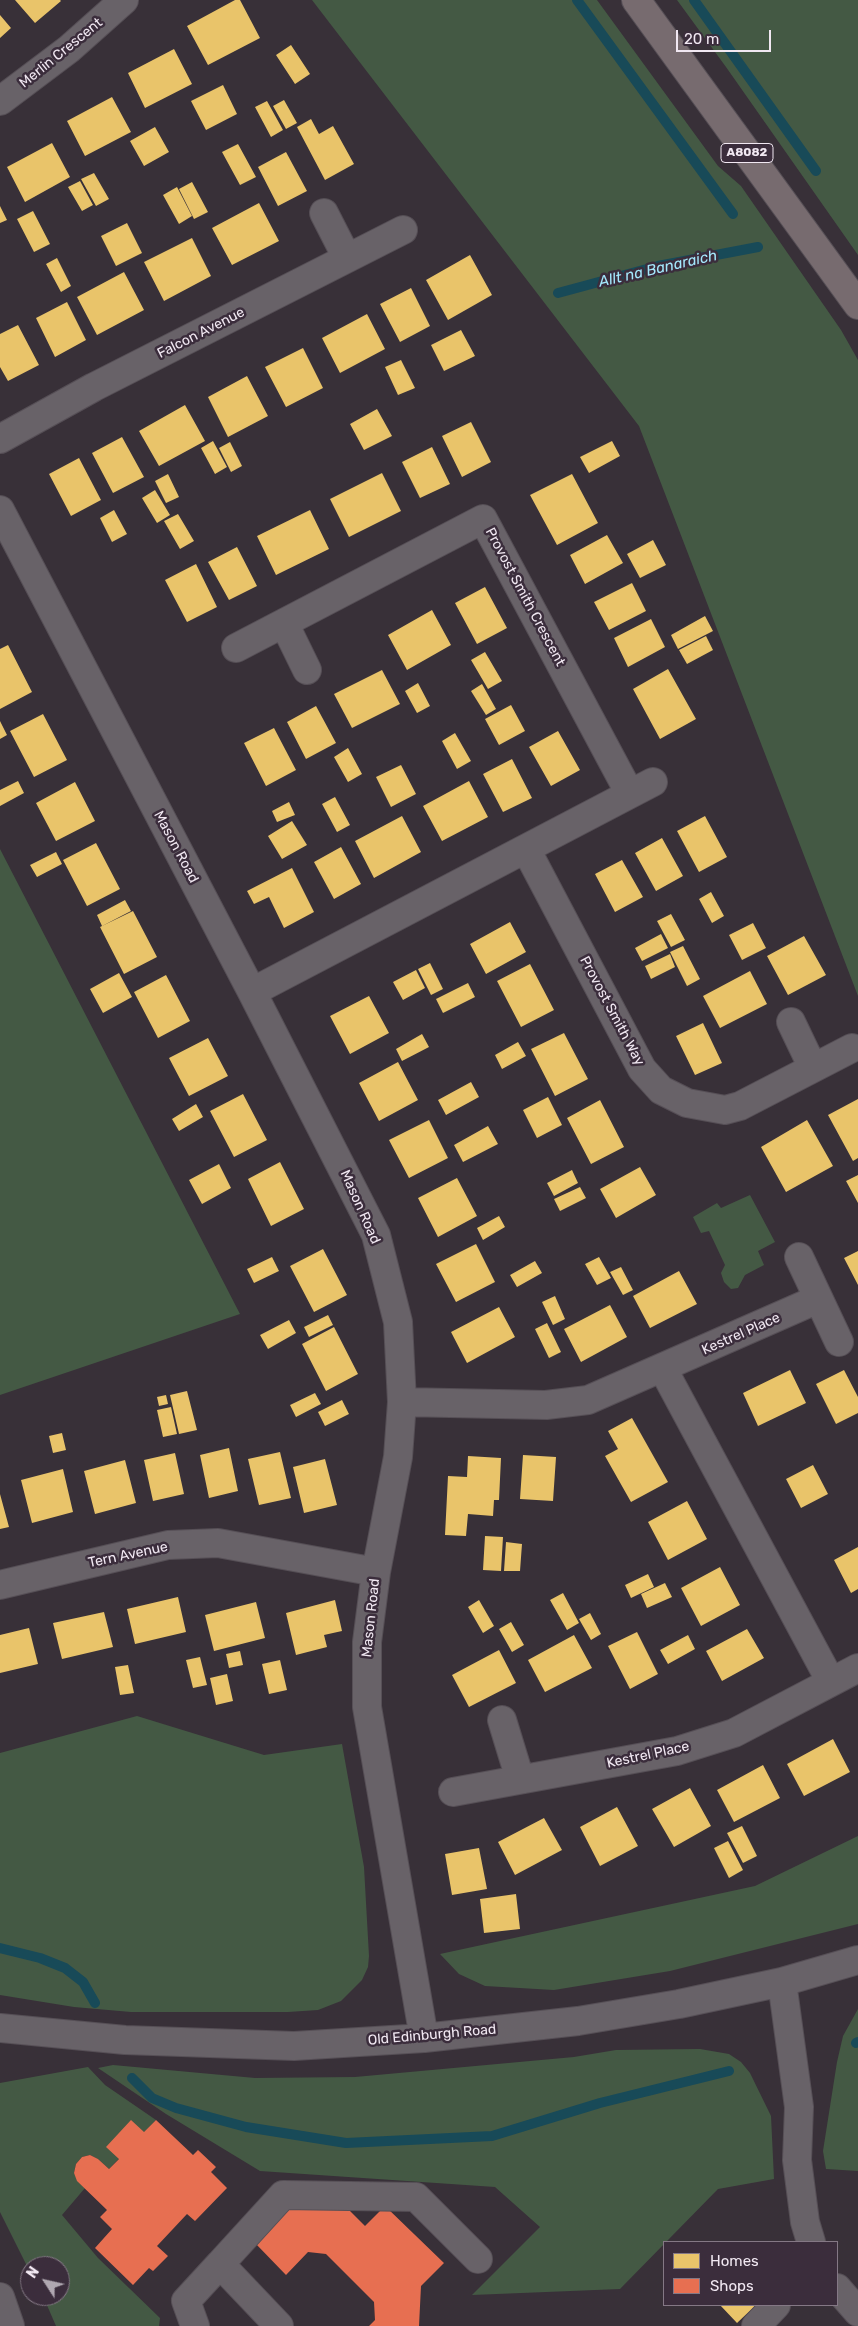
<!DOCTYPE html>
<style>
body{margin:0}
#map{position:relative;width:858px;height:2326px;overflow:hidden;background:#383038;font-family:Rubik,sans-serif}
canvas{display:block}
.legend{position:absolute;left:663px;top:2241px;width:175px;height:65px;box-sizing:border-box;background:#3b2d3c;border:1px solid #847885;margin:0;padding:6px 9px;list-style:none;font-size:15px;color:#f1e8f2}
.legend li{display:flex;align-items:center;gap:10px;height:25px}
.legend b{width:25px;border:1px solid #847885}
.north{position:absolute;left:20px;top:2256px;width:50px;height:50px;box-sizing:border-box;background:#3b2d3c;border:1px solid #847885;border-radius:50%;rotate:305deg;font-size:14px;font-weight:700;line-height:20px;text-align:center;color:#f1e8f2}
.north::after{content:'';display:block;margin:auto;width:18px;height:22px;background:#b0a8b1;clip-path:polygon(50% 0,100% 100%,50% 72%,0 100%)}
.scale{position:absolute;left:676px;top:30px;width:95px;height:22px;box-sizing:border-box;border:2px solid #f1e8f2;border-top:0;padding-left:6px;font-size:15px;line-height:18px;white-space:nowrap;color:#f1e8f2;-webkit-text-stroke:4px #3b2d3c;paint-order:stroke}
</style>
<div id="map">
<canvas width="858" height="2326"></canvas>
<ul class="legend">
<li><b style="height:14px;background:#e9c46a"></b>Homes</li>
<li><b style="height:14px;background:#e76f51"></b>Shops</li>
</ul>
<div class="north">N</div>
<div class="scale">20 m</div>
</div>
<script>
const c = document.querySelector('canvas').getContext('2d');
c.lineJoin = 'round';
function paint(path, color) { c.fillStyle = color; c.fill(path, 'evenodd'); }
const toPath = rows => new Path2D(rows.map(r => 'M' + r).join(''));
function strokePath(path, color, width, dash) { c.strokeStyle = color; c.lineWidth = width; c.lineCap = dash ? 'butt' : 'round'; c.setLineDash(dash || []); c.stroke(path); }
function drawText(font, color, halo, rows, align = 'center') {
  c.font = font + ' Rubik,sans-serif'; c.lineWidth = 5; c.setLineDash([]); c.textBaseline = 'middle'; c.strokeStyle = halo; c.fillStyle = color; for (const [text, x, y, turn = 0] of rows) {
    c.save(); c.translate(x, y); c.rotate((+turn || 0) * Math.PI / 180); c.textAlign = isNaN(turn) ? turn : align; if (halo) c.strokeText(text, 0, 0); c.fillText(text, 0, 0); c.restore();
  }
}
paint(toPath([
 [312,0,597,0,718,166,741,186,841,330,858,360,858,996,639,426],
 [677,0,858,0,858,255,726,67],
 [0,849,240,1314,0,1395],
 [750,1195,775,1242,758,1251,764,1265,745,1275,738,1288,731,1289,724,1282,721,1273,725,1265,709,1231,701,1233,693,1217,717,1203,721,1208],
 [137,1716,264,1755,342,1744,364,1867,369,1956,368,1967,362,1980,341,2001,318,2010,288,2012,131,2012,74,2007,0,1995,0,1753],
 [858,1836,858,1924,670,1971,554,1990,485,1986,459,1974,440,1954,755,1886],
 [858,2009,858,2171,826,2169,823,2151,837,2062,843,2036],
 [700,2049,729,2054,741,2062,750,2073,771,2116,774,2179,718,2189,620,2289,472,2295,540,2227,495,2187,260,2171,166,2114,98,2068,113,2065,255,2078,355,2077,574,2057,616,2050],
 [88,2067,105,2085,156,2120,109,2169,98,2159,90,2155,82,2157,76,2164,74,2173,85,2188,62,2215,98,2258,160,2318,159,2326,56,2326,43,2296,60,2296,60,2266,30,2266,30,2272,0,2212,0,2083]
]), '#445944');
paint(toPath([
 [15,0,60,0,61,1,35,23],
 [235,0,240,0,260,38,208,65,187,26],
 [0,15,11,28,0,38],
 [291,45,310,74,295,84,276,55],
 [174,49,192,84,145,108,128,73],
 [223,85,237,114,206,130,191,101],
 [112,97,131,132,85,156,67,121],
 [284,100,297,123,286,129,273,106],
 [267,101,283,130,271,137,255,107],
 [311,119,319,134,333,126,354,164,325,180,297,127],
 [155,127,169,152,144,166,130,141],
 [52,143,70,177,25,202,7,167],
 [238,144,256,177,240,185,222,152],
 [286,152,307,191,278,206,258,167],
 [94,173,109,199,96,206,81,179],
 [80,181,93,205,82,211,68,187],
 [192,182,208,212,194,219,179,189],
 [177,187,192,216,179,224,163,195],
 [259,203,279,241,232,265,212,228],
 [0,206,7,220,0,223],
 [33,211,50,244,34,252,17,219],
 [127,223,142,253,116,266,101,236],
 [192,238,211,276,164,301,144,262],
 [470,255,492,295,448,320,426,280],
 [57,258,71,286,61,292,46,264],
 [124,272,144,310,97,335,77,297],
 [411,288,430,326,400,342,380,304],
 [67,302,86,340,55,357,36,318],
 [367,314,385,349,340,373,322,338],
 [18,325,39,365,8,381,0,367,0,334],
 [461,330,475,356,444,371,431,345],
 [303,348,323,388,286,407,265,367],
 [401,360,415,388,398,395,385,367],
 [247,376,268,416,228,437,208,397],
 [185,405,205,441,159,466,139,431],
 [377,409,392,436,364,450,350,424],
 [471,422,491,462,462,477,442,436],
 [122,437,144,477,113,493,92,453],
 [213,441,227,467,215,474,201,448],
 [612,441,620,456,589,473,580,457],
 [230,442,242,466,231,472,219,448],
 [432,447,450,484,420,498,402,462],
 [79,458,101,500,71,516,49,474],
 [382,473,401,511,349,537,330,499],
 [168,474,179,497,166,503,155,481],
 [572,474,598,523,557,545,530,495],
 [155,490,170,515,157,523,142,498],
 [114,510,127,534,112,542,100,518],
 [310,510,329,549,276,575,257,536],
 [178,514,194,541,180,549,164,521],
 [607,535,623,563,585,584,570,555],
 [653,540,666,565,640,578,627,554],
 [237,547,257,586,229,600,208,562],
 [196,564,217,607,187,622,165,580],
 [632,583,646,611,609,630,594,602],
 [485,587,507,628,477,644,455,603],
 [432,610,451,645,407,670,388,635],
 [705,616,713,631,678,649,671,635],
 [651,619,665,647,628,667,614,638],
 [706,636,713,650,687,664,679,650],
 [8,645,32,692,0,709,0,649],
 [485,652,502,681,488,689,471,660],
 [668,669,696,719,660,739,633,689],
 [382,670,400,704,352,728,334,694],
 [418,683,430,706,417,713,405,691],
 [482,684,496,709,486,715,471,691],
 [511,705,525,731,499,745,485,719],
 [316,706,336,743,306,759,287,722],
 [43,714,67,760,34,777,10,731],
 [0,721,7,735,0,739],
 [274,728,296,770,266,786,244,743],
 [558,731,580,770,551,786,529,747],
 [455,733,471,761,457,769,442,741],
 [348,748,362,774,348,782,334,757],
 [512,759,532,798,503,812,483,774],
 [401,765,416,794,391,807,376,777],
 [18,781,24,793,0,806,0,790],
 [469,781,488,817,442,841,423,806],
 [75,782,95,821,56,841,36,803],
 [335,797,350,825,337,832,322,804],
 [289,802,295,815,277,822,272,811],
 [402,816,421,852,374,878,355,841],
 [705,816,727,857,699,872,677,831],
 [292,821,307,845,282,859,268,836],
 [662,838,683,876,656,891,635,853],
 [96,843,120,889,87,906,63,860],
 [341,847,361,884,334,899,314,862],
 [56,852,62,864,37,877,30,865],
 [622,860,643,897,615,912,595,874],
 [292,868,314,912,284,928,269,897,254,904,247,891],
 [711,892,724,916,712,923,699,899],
 [125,900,131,911,102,926,97,915],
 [133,911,157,957,124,974,100,927],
 [671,914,685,940,671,947,657,921],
 [510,922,526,952,486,974,470,944],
 [753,923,766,948,742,960,729,935],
 [661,934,668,948,642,961,635,948],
 [804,936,826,975,788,995,767,956],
 [683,946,700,979,687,986,670,952],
 [670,954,675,967,651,979,645,966],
 [430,963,443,989,431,995,418,969],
 [530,964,554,1010,521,1027,497,981],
 [416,970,425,988,403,1000,393,982],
 [750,971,767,1004,720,1028,703,996],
 [119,973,132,997,103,1013,90,989],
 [166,975,190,1021,158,1038,134,992],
 [468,983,475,997,443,1013,436,999],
 [369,996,389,1033,350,1054,330,1016],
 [703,1023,722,1063,695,1075,676,1036],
 [564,1033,588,1079,555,1096,531,1049],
 [422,1034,429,1047,402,1061,396,1049],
 [208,1038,228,1076,189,1096,169,1058],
 [518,1042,526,1056,502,1069,495,1055],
 [398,1062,418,1100,379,1121,359,1083],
 [471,1082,479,1097,446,1115,438,1100],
 [243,1094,267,1140,234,1157,210,1111],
 [548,1097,562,1125,537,1138,523,1110],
 [858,1099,858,1158,853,1161,828,1115],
 [600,1100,624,1147,591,1164,567,1118],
 [196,1104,203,1117,179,1131,172,1119],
 [429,1120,448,1158,409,1178,389,1140],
 [807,1120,833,1166,786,1192,761,1147],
 [488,1126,498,1144,463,1162,454,1145],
 [280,1162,304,1209,271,1226,248,1179],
 [219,1164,231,1188,202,1204,189,1180],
 [640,1167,656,1195,616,1218,600,1189],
 [572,1170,578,1183,554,1196,547,1183],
 [858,1175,858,1203,846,1181],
 [457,1178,477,1216,438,1237,418,1198],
 [580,1187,586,1198,560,1211,554,1199],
 [499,1216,505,1227,483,1240,477,1228],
 [476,1244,495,1282,456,1302,436,1264],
 [323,1249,347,1295,314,1312,290,1266],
 [858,1251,858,1285,844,1258],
 [272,1257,279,1271,254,1283,247,1269],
 [599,1257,611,1278,597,1285,585,1264],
 [535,1261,542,1273,517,1287,510,1275],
 [621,1267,633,1290,623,1295,610,1272],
 [679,1271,697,1304,650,1328,633,1296],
 [555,1296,565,1319,553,1325,542,1302],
 [610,1305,627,1337,581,1362,564,1329],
 [499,1307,515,1337,467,1363,451,1332],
 [328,1315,333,1325,309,1337,304,1327],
 [289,1320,296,1333,268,1349,260,1335],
 [547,1323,561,1352,549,1358,535,1329],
 [334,1327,358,1374,326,1391,302,1344],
 [790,1370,806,1403,758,1426,743,1393],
 [844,1370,858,1397,858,1413,836,1424,816,1384],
 [187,1391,197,1430,179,1434,170,1395],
 [315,1393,321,1404,296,1417,290,1405],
 [166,1395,168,1404,159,1406,157,1397],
 [342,1400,349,1414,325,1426,318,1412],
 [171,1407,177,1434,163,1437,157,1410],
 [632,1418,668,1482,631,1502,605,1456,618,1449,608,1431],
 [62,1433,66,1450,53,1453,49,1436],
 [229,1448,238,1491,209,1498,200,1455],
 [280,1452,291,1498,259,1505,248,1459],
 [175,1453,184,1494,153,1501,144,1460],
 [523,1455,556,1457,553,1501,520,1499],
 [468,1456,501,1458,499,1500,494,1500,493,1516,468,1514,466,1536,445,1535,448,1476,467,1477],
 [325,1459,337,1505,304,1513,293,1467],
 [125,1460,136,1503,95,1514,84,1471],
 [813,1465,828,1494,801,1508,786,1479],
 [63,1469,73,1512,32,1523,21,1480],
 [0,1494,9,1527,0,1529],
 [687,1501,707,1539,668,1560,648,1522],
 [485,1536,503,1537,501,1571,483,1570],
 [506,1542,522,1544,520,1571,504,1571],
 [858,1547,858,1589,851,1593,834,1560],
 [720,1567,740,1605,701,1626,681,1588],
 [648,1574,654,1587,631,1598,625,1585],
 [665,1583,672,1597,647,1608,641,1594],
 [563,1593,579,1623,567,1630,550,1600],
 [178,1597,186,1632,135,1644,127,1609],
 [335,1600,342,1631,324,1635,327,1647,296,1655,286,1613],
 [479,1600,494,1626,483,1633,468,1607],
 [256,1602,265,1638,214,1651,205,1615],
 [104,1612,113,1647,62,1659,53,1623],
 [590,1613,601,1634,591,1640,579,1619],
 [511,1622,524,1645,512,1652,499,1629],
 [29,1628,38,1664,0,1673,0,1635],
 [747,1629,764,1658,722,1681,706,1651],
 [637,1632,658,1674,630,1689,608,1646],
 [574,1635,592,1668,545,1692,528,1660],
 [688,1635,695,1649,668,1664,660,1650],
 [499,1650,516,1683,469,1707,452,1675],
 [240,1651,243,1665,229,1668,226,1654],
 [200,1657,207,1685,193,1688,186,1660],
 [280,1660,287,1690,269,1694,262,1664],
 [128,1665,134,1693,120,1695,115,1667],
 [227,1674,233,1701,216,1705,210,1678],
 [833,1739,850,1772,804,1796,787,1764],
 [763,1765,780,1798,734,1822,717,1790],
 [690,1788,711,1826,674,1847,652,1809],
 [617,1807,638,1846,600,1866,580,1827],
 [544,1818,562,1850,515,1875,498,1842],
 [742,1826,757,1856,743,1863,727,1833],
 [728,1841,743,1870,729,1878,714,1848],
 [479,1848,487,1889,452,1895,445,1854],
 [516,1894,520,1929,484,1933,480,1899],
 [720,2305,756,2305,737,2323]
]), '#e9c46a');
paint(toPath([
 [131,2120,144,2132,156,2120,193,2155,198,2150,216,2167,211,2172,227,2188,195,2221,187,2214,157,2246,168,2256,153,2271,149,2268,133,2285,95,2248,112,2229,100,2217,107,2210,77,2181,74,2173,76,2164,82,2157,90,2155,98,2159,109,2169,119,2159,106,2147],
 [385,2206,444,2263,421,2286,419,2326,369,2326,375,2320,374,2302,326,2254,308,2252,286,2275,255,2243,290,2207,348,2209,365,2226]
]), '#e76f51');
strokePath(toPath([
 [577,0,733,214],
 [694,0,816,171],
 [558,293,658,266,758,247],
 [0,1948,40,1958,65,1968,83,1982,95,2003],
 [856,2043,858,2042],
 [132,2078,152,2098,176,2108,246,2127,346,2143,492,2136,600,2103,729,2071]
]), '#184a58', 10);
const minor = toPath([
 [0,101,69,49,124,0],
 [324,213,347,258],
 [0,439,94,387,403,230],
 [0,510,252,992,376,1235,398,1322,402,1402,398,1457,376,1572,367,1642,367,1707,424,2038],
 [284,623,307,670],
 [236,648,483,519,630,794,252,992],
 [630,794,653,782],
 [526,849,642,1069,661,1090,687,1103,725,1110,740,1106,852,1048],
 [791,1022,813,1068],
 [799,1257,839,1342],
 [663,1369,831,1682],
 [402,1402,546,1405,588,1400,818,1299],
 [0,1585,168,1545,218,1543,376,1572],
 [502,1720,520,1779],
 [453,1792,677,1751,734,1733,858,1668],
 [782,1982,799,2107,797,2160,805,2222,811,2242],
 [0,2028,125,2040,294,2046,424,2038,578,2021,679,2004,782,1982,858,1960],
 [220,2264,283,2195,416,2197,478,2259],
 [837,2288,858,2312],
 [0,2297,10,2326],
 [195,2326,186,2301,220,2264,279,2326],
 [756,2326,776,2305]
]);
const major = toPath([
 [636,0,858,305]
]);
strokePath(minor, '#564f56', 30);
strokePath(major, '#564f56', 30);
strokePath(minor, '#686268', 28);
strokePath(major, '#776b6f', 28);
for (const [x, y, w] of [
 [747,153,52]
]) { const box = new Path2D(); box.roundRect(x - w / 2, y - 9.5, w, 19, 4); c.fillStyle = '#3b2d3c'; c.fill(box); strokePath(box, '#f1e8f2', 1); }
drawText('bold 12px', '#f1e8f2', null, [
 ["A8082",747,153]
]);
drawText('14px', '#f1e8f2', '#3b2d3c', [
 ["Merlin Crescent",61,53,-39],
 ["Falcon Avenue",201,333,-27],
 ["Provost Smith Crescent",525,597,62],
 ["Mason Road",176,847,62],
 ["Provost Smith Way",612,1011,62],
 ["Mason Road",360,1207,66],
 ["Kestrel Place",741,1334,-24],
 ["Tern Avenue",128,1555,-12],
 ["Mason Road",371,1618,-84],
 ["Kestrel Place",648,1755,-12],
 ["Old Edinburgh Road",432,2035,-5]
]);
drawText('italic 15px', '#a4e8fc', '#3b2d3c', [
 ["Allt na Banaraich",658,269,-13]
]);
</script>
